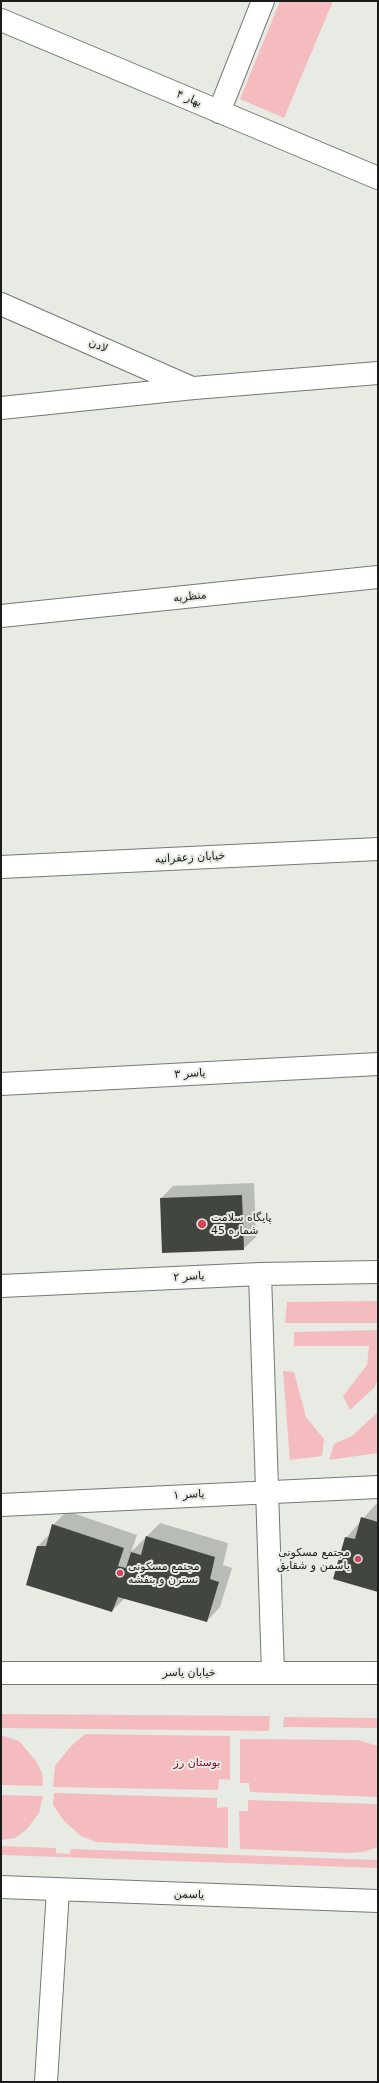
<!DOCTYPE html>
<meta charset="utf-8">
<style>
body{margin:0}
#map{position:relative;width:379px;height:2083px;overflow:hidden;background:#e7ebe4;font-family:"DejaVu Sans",sans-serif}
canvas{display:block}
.frame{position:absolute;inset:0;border:2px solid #1a1c19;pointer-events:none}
</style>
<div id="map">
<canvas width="379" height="2083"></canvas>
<div class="frame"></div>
</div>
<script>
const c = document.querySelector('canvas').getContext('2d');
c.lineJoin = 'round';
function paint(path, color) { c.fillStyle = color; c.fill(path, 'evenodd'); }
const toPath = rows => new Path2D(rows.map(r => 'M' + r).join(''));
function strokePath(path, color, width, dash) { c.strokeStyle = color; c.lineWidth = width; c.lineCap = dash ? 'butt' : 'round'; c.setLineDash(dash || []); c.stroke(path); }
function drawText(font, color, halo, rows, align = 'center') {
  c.font = font + ' "DejaVu Sans",Vazirmatn,sans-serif'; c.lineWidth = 4; c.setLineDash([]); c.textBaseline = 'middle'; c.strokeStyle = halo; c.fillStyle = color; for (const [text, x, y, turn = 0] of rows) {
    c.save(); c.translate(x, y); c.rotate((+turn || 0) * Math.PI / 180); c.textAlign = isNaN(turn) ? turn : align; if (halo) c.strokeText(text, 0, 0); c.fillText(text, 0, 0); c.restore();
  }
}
paint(toPath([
 [280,1,333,1,284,118,240,99],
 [378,1301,378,1323,285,1323,287,1302],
 [378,1330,378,1380,374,1388,350,1410,343,1396,367,1365,369,1346,294,1346,294,1332],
 [283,1371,294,1372,306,1417,324,1439,322,1456,290,1460],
 [378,1412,378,1453,329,1460,334,1444,352,1436],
 [1,1714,270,1716,269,1731,1,1728],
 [284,1717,378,1718,378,1728,283,1727],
 [85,1734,230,1736,230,1780,219,1779,218,1790,53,1787,55,1766,70,1747],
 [1,1735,19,1741,36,1761,42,1773,43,1786,1,1785],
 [240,1739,358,1740,378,1746,378,1797,250,1792,249,1783,240,1783],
 [54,1793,217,1798,217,1808,228,1807,228,1848,96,1842,81,1836,64,1821,53,1805],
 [1,1795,43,1796,39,1813,27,1829,15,1838,1,1840],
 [248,1800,378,1804,378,1847,363,1852,349,1853,240,1849,239,1811,248,1811],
 [1,1846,56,1848,56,1853,70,1854,71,1849,378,1860,378,1868,1,1855]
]), '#f5bcc0');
paint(toPath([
 [254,1183,256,1237,243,1249,161,1198,173,1186],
 [376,1504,378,1505,378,1591,346,1538],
 [67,1511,137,1535,131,1552,160,1523,228,1543,223,1565,232,1568,220,1607,207,1621,125,1598,112,1611,38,1546,51,1533,53,1525]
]), '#0003');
paint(toPath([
 [242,1195,244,1250,162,1253,160,1198],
 [361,1517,378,1522,378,1592,333,1579,345,1537,355,1539],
 [52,1524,124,1548,118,1566,126,1568,131,1552,141,1555,146,1536,215,1557,210,1579,219,1582,207,1622,118,1597,112,1612,26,1585,37,1546,46,1546]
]), '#424640');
const street = toPath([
 [1,20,378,178],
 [219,112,263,1],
 [1,304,192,388],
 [1,408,194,388,378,373],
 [1,1084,378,1064],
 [260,1274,273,1673],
 [1,1286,260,1274,378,1272],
 [1,1505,378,1487],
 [1,1887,378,1901],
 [46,2082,58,1890]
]);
const secondary = toPath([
 [1,616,378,577],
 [1,867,378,849],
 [1,1673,378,1673]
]);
strokePath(street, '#757973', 24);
strokePath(secondary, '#757973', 24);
strokePath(street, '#fff', 22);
strokePath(secondary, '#fff', 22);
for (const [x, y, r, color] of [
 [202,1224,5,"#d5445d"],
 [358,1559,4,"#d5445d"],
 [120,1573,4,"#d5445d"]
]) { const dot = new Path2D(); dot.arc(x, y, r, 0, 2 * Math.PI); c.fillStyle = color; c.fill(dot); strokePath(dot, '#e7ebe4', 1.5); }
drawText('11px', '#1a1c19', '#e7ebe4', [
 ["بهار ۴",189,99,23],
 ["لادن",98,346,24],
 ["منظریه",190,597,-6],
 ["خیابان زعفرانیه",190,858,-3],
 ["یاسر ۳",190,1074,-3],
 ["یاسر ۲",189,1277,-3],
 ["یاسر ۱",189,1495,-3],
 ["خیابان یاسر",189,1673],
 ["یاسمن",189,1895,2]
]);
drawText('11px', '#1a1c19', '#e7ebe4', [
 ["پایگاه سلامت",211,1218],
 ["شماره 45",211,1231],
 ["مجتمع مسکونی",350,1553,"right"],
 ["یاسمن و شقایق",350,1566,"right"],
 ["مجتمع مسکونی",128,1567],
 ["نسترن و بنفشه",128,1580]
], 'left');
drawText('11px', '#8b0a2e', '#e7ebe4', [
 ["بوستان رز",197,1763]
]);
</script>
